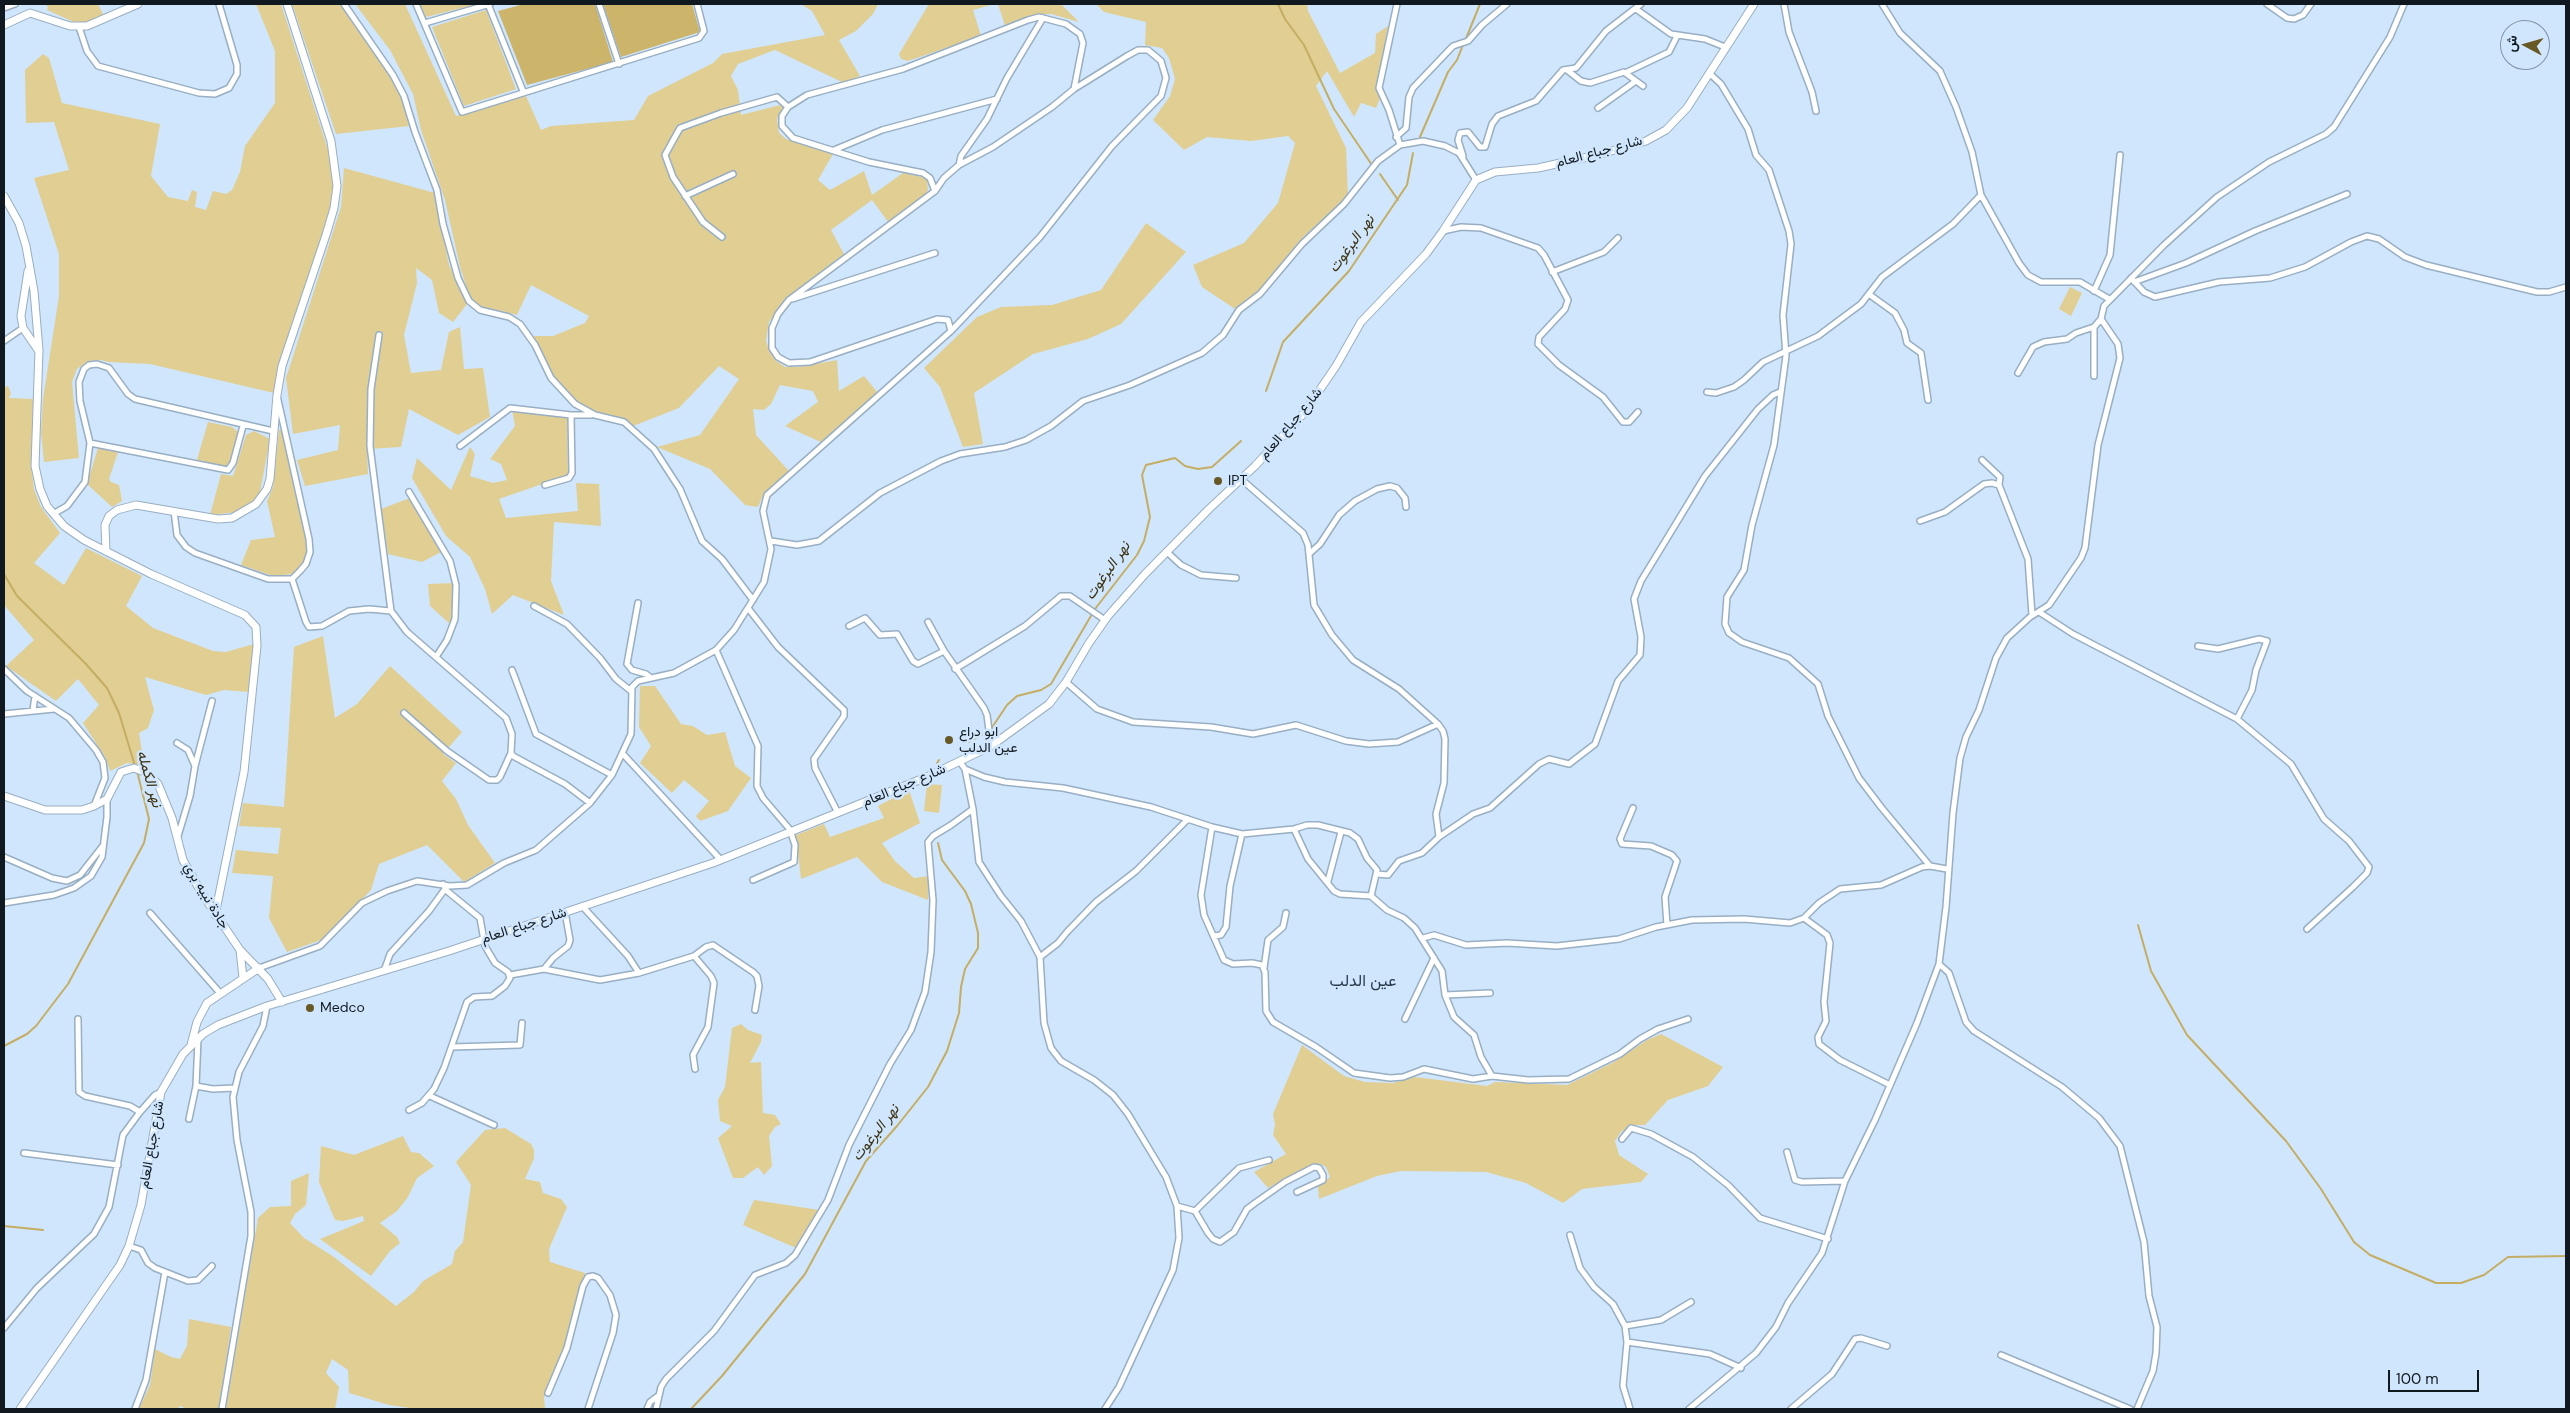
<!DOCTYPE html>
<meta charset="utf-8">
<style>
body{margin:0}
#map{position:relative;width:2570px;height:1413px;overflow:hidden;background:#d0e6fc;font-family:"DM Sans",Vazirmatn,sans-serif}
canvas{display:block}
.frame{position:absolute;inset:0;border:5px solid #111920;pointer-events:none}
.north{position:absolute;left:2500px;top:20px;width:50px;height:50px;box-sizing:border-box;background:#d0e6fc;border:1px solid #8494a4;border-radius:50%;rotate:276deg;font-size:14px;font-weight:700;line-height:20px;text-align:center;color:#111920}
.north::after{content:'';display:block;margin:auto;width:18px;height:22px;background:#685826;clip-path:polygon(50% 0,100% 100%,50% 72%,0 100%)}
.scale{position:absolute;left:2388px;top:1370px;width:91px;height:22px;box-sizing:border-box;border:2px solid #111920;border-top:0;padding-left:6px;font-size:15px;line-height:18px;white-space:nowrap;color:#111920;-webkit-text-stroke:4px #d0e6fc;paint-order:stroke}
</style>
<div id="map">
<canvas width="2570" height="1413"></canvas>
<div class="frame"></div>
<div class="north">ش</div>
<div class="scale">100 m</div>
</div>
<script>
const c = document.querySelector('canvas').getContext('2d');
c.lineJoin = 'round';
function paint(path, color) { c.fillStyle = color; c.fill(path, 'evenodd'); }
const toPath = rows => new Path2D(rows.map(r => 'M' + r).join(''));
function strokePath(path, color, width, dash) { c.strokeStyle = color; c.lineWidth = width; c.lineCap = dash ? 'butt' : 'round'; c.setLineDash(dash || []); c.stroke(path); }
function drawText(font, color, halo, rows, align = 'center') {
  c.font = font + ' "DM Sans",Vazirmatn,sans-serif'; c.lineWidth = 5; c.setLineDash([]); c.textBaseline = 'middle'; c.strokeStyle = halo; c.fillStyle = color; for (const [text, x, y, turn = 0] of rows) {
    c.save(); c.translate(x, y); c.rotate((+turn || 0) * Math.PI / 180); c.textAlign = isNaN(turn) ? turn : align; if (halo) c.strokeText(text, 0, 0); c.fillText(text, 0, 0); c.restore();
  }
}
paint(toPath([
 [45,4,98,4,104,16,88,22,76,23,47,10,48,7],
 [256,4,281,4,331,159,335,176,329,215,291,329,274,393,150,364,108,362,101,360,88,361,77,369,72,382,79,458,44,462,41,433,43,399,59,296,59,254,34,178,69,170,54,122,26,123,25,70,43,54,49,58,62,103,160,124,151,176,168,197,188,201,192,190,197,192,195,207,206,210,213,191,226,194,232,190,240,172,245,146,275,103,275,51],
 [292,4,340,4,396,83,402,98,409,126,336,134],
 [355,4,405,4,456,116,526,96,541,130,551,126,634,120,648,96,713,63,722,54,825,35,812,11,801,4,878,4,873,14,856,31,839,40,860,76,844,83,775,50,738,64,731,76,738,90,741,115,780,105,783,108,777,119,779,133,786,139,833,154,818,180,830,190,864,171,872,195,903,173,927,178,928,190,920,200,889,223,872,200,831,230,844,254,786,298,769,322,766,341,770,352,775,360,785,367,799,367,837,360,839,391,864,376,878,393,823,443,785,426,818,402,813,391,780,385,771,404,764,410,753,409,756,435,789,471,769,489,762,497,758,507,745,505,710,469,657,447,700,435,739,379,719,366,679,408,633,426,624,419,595,412,573,400,553,377,533,336,553,336,585,323,589,316,531,285,517,315,476,305,469,295,460,267,445,200,421,130,413,94,390,50],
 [419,4,478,4,426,17],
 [929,4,994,4,973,10,981,36,908,61,901,59,899,54],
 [998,4,1061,4,1079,22,1051,14,1039,14,1005,26],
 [1096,4,1307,4,1308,11,1340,73,1375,53,1376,34,1388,26,1378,85,1380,99,1376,108,1361,103,1354,117,1327,71,1316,86,1346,148,1348,197,1304,236,1256,295,1235,309,1202,287,1193,265,1244,243,1278,203,1295,143,1288,136,1251,141,1207,137,1184,150,1153,120,1170,96,1175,79,1169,58,1162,48,1145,45,1146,22,1104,12],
 [486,10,516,89,464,106,432,27],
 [344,168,435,193,449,265,467,304,453,322,439,313,432,280,416,268,417,283,404,335,411,373,441,370,449,332,460,327,464,369,483,368,490,417,458,435,409,409,401,447,367,449,368,474,305,486,297,460,338,450,340,425,293,434,286,378,341,207],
 [1146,223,1186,252,1121,324,1088,339,1033,354,974,393,983,444,963,447,940,387,924,368,977,317,1001,307,1052,305,1101,290],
 [2070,287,2082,293,2071,316,2059,309],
 [8,386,11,393,9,398,33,399,31,465,34,489,41,507,60,533,34,563,64,585,86,548,142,576,126,606,153,628,213,651,226,652,254,644,249,692,224,690,206,695,145,677,154,710,148,728,139,733,144,765,127,763,110,771,105,757,83,723,99,705,78,679,56,701,6,666,34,640,4,605,4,387],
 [512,410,567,417,568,475,499,499,506,518,578,511,576,483,599,484,601,526,554,522,551,581,564,615,513,595,492,614,485,589,470,557,446,536,412,478,417,458,451,490,470,447,475,454,470,476,493,483,507,480,501,464,490,459,515,426],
 [208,422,232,427,238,432,239,437,228,467,197,460],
 [283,429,307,544,307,554,302,564,293,574,273,576,241,565,251,540,275,537,267,501,273,487,279,430],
 [254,431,270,439,260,492,256,500,238,512,210,515,221,474,233,476,246,435],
 [98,448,118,452,109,479,111,482,119,485,122,501,112,507,87,484],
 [410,498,441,552,422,562,388,554,381,509],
 [454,583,454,606,450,624,430,606,428,584],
 [323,636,335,718,357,704,390,666,462,732,443,754,456,763,442,781,456,799,468,825,495,863,464,882,427,845,379,864,371,890,324,939,287,952,269,918,273,876,232,873,236,850,278,854,281,828,239,826,243,803,284,807,294,647],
 [640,686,655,686,681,724,693,726,707,735,725,732,735,766,751,778,728,811,700,821,696,816,709,801,684,780,672,793,640,763,651,746,639,727],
 [927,784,942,785,939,813,924,811],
 [909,790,920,823,882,843,895,861,914,878,929,876,928,900,882,882,857,857,801,879,796,835,824,824,830,837,884,818,878,806],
 [741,1024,748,1030,762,1035,761,1042,750,1063,761,1062,763,1113,775,1115,781,1124,775,1127,769,1136,772,1166,764,1175,758,1167,743,1178,733,1178,718,1138,732,1126,720,1121,718,1100,725,1087,732,1028],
 [1661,1034,1723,1067,1708,1086,1668,1100,1645,1125,1632,1125,1621,1132,1615,1141,1619,1155,1648,1174,1641,1182,1582,1189,1563,1203,1526,1183,1486,1172,1401,1171,1377,1176,1319,1199,1318,1186,1330,1177,1326,1167,1321,1164,1313,1164,1268,1188,1254,1172,1286,1154,1273,1135,1275,1125,1273,1114,1302,1045,1344,1076,1365,1082,1393,1083,1415,1077,1487,1086,1495,1082,1567,1085,1614,1062,1647,1040],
 [505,1128,531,1144,534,1150,534,1158,525,1179,540,1182,543,1193,561,1199,567,1207,549,1249,550,1262,585,1273,562,1353,544,1397,545,1409,416,1409,389,1405,349,1393,348,1370,332,1359,326,1373,339,1387,335,1409,226,1409,258,1218,270,1207,291,1206,291,1181,309,1173,306,1205,295,1214,290,1223,304,1238,334,1257,396,1306,414,1292,423,1281,452,1264,455,1251,463,1242,471,1185,456,1162,485,1130],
 [403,1136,411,1152,419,1153,434,1166,417,1178,408,1197,397,1211,380,1223,397,1237,400,1243,390,1251,371,1276,320,1239,364,1221,363,1216,343,1221,335,1220,319,1182,321,1146,354,1155],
 [754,1200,819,1210,796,1248,743,1225],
 [189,1319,231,1327,219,1409,187,1409,180,1406,178,1409,139,1409,150,1385,155,1349,171,1357,180,1359,187,1346]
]), '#e1ce92');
paint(toPath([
 [524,4,595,4,613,62,527,85,498,11],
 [603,4,692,4,700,32,621,57]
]), '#ccb46a');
strokePath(toPath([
 [1278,4,1285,19,1304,45,1334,109,1372,165],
 [1465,41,1480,4],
 [1420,137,1448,72,1457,60,1463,45],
 [1380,174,1398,200],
 [1266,391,1283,342,1349,271,1407,185,1413,153],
 [4,574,17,596,86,664,107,688,119,713,135,766],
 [991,729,1007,705,1017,696,1041,690,1051,684,1095,609,1137,555,1144,541,1150,517,1142,475,1146,465,1175,458,1185,466,1198,469,1212,467,1241,441],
 [969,742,987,732],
 [937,763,939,760],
 [2138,925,2151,971,2187,1035,2286,1141,2321,1189,2354,1242,2370,1255,2436,1283,2461,1283,2484,1275,2508,1257,2566,1256],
 [4,1046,27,1034,36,1026,68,984,144,843,149,819,137,771],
 [4,1226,43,1230],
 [691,1409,722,1376,805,1274,866,1161,897,1126,928,1087,947,1051,959,1013,961,987,965,969,978,948,978,933,971,904,965,891,942,860,938,843]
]), '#c5ad64', 2);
const street = toPath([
 [344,4,393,75,404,96,415,132,437,190,443,224,458,278,469,301,480,310,509,317,520,324,535,345,551,378,575,404,595,415,624,422,654,449,680,489,702,541,722,559,753,600],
 [416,4,462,112,699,38,704,31,697,4],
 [488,4,523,91],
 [599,4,619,64],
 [1397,4,1379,88,1389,110,1400,145],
 [1784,4,1789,32,1812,92,1816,111],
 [1882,4,1900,33,1940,71,1956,107,1972,152,1981,195,2019,263,2028,275,2041,282,2080,282,2109,299],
 [2267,4,2287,18,2294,19,2303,15,2311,4],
 [4,8,15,4],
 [1636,9,1671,34,1705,39,1725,47],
 [425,23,490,4],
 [79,27,87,51,98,66,199,93,215,94,229,88,237,74,237,65,219,4],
 [1567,70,1581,81,1590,83,1624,72,1643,86],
 [1625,73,1669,52,1677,36],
 [1709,73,1721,84,1748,129,1756,155,1769,170,1789,231,1791,244,1783,315,1786,356,1774,445,1752,525,1744,570,1727,597,1725,624,1729,633,1742,642,1789,658,1818,684,1828,716,1859,778,1881,807,1930,866],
 [1598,108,1636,81],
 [1396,137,1406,128,1409,97,1413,88,1453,46,1468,41,1482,25,1507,4],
 [834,150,882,130,997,99],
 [1463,156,1458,140,1460,133,1468,132,1480,147,1485,147,1492,124,1498,116,1536,101,1563,70,1576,68,1606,31,1641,4],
 [959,165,961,156,987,119,1007,78,1043,18],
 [935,191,944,178,959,165,993,147,1052,107,1074,89,1127,56,1138,50,1148,50,1161,61,1166,78,1161,96,1112,146,1040,237,951,331],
 [685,196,733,174],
 [1443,231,1461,227,1481,228,1538,248,1544,255,1568,300,1565,309,1539,337,1538,344,1559,365,1603,397,1623,422,1629,422,1638,412],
 [722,237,703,222,673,177,665,155,680,128,721,113,777,97,788,107],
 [1552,272,1604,252,1618,238],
 [2131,278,2144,292,2155,297,2219,282,2270,278,2305,267,2351,242,2367,236,2379,239,2405,257,2426,265,2537,292,2549,292,2566,287],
 [2134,282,2186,263,2255,231,2347,194],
 [2094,291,2110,255,2120,155],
 [1870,295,1895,313,1904,330,1907,343,1921,353,1928,400],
 [792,299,935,253],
 [379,335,371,389,370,446,391,611],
 [4,341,23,328],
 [2018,373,2033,347,2044,342,2067,339,2076,333,2094,327,2101,319],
 [2094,376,2094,327],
 [1707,392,1716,393,1734,387,1744,380,1763,362,1818,336,1861,304,1882,277,1953,224,1981,195],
 [90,443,228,470,233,463,243,426],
 [460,446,510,408,571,415,592,415],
 [1982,460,2000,477,1999,485],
 [1241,479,1303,533,1308,545,1314,605,1332,635,1353,660,1399,689,1438,724],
 [545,485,569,478,572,473,571,415],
 [409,492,450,561,456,585,455,619,447,640,436,657],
 [174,511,177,535,186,547,195,553,268,579,292,579,300,571,306,564,310,552,309,539,278,400],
 [53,514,67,506,85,482,90,443,80,401,79,382,84,369,89,365,97,364,109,368,128,394,135,399,273,431],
 [1920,521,1945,512,1984,484,1992,483,1999,485,2028,559,2032,615],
 [771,541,797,545,819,541,880,493,941,461,960,454,1005,447,1026,440,1051,426,1083,401,1130,385,1202,353,1223,335,1239,310,1260,294,1302,244,1344,204,1378,161,1400,145,1423,141,1445,146,1459,153,1476,180],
 [1167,552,1181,565,1201,575,1236,578],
 [1309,554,1320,544,1339,515,1355,501,1377,489,1390,486,1397,488,1405,498,1406,507],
 [292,579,306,622,309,627,322,626,349,611,369,609,391,611,407,632,506,718,512,734,511,753,513,756,565,784,590,803],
 [638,603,627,664,632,670,646,674,651,678],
 [534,606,567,624,600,658,616,679,631,691],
 [748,608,778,647,844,710,844,716,814,759,815,768,838,813],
 [2039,612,2073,634,2237,719,2291,764,2324,819,2349,841,2369,867,2367,873,2353,887,2307,929],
 [928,622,944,651,984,708,987,715,991,746],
 [849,626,865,618,880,635,897,634,913,661,918,664,944,651],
 [2198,646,2218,649,2259,639,2267,641,2256,670,2252,690,2237,719],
 [716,650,758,746,757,786,763,798,792,832],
 [4,669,27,691,69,718,96,750,103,762,105,778,94,806],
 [955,669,1025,626,1061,596,1070,596,1105,620],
 [512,670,536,734,612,775],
 [1066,682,1097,709,1133,722,1211,727,1253,734,1296,725,1346,741,1369,744,1398,742,1438,724,1443,731,1445,739,1444,783,1436,814,1439,837],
 [33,710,35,696],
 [404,713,447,751,489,780,497,780,500,777,511,753],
 [4,714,54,709],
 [177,743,188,750,195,766,190,796,178,836],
 [623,754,721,860],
 [960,762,965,769,973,809,979,862,1001,896,1021,921,1040,957,1044,1023,1051,1048,1061,1061,1094,1080,1113,1095,1128,1114,1166,1177,1177,1206,1179,1238,1173,1270,1119,1387,1105,1409],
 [195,766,212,701],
 [965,769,984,777,1005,782,1063,788,1151,807,1212,827,1242,834,1294,829,1307,825,1318,825,1350,833,1358,839,1367,858,1377,870,1371,896],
 [1633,808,1620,839,1622,844,1651,846,1672,855,1677,861,1665,897,1667,925],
 [1212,827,1201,895,1204,915,1224,960,1233,964,1252,963,1262,965,1265,972,1266,1011,1273,1022,1316,1047,1354,1073,1390,1078,1403,1077,1424,1069,1473,1079,1492,1076,1481,1057,1474,1035,1454,1017,1445,995,1442,971,1415,928,1404,918,1387,910,1371,896,1340,894,1334,891,1308,859,1294,829],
 [4,857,52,878,67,881,80,875,102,847],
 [1377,874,1388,875,1399,861,1422,853,1439,837,1473,814,1490,808,1539,764,1549,759,1569,764,1595,744,1618,681,1640,655,1641,637,1634,599,1641,581,1705,476,1758,409,1773,395,1780,392],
 [753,880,794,862,795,845,791,833],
 [1328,881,1341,832],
 [4,903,54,895,74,888,91,876,102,857,107,817,107,799],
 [583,907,628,956,639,973],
 [150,913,220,993],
 [1804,918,1827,935,1830,943,1824,1002,1826,1021,1818,1037,1819,1044,1840,1060,1890,1085],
 [1214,936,1221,935,1226,927,1230,886,1242,834],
 [1423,938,1434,935,1466,945,1507,943,1557,946,1619,939,1656,927,1692,920,1744,919,1790,923,1804,918,1819,903,1840,889,1881,885,1922,867,1930,866,1947,869],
 [694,956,706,947,713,945,753,972,757,976,759,986,755,1010],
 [1040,957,1058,943,1067,932,1096,902,1136,871,1188,819],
 [1939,964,1949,973,1966,1022,1974,1031,2062,1087,2099,1118,2120,1146,2144,1242,2149,1296,2157,1327,2156,1353,2153,1371,2137,1409],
 [259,968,320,946,362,903,387,891,417,881,450,886,467,885,504,863,536,850,590,803,612,775,631,734,632,687,638,681,674,673,716,650,734,630,764,582,771,549,763,511,767,495,951,331,948,320,937,319,810,362,789,363,778,357,772,348,772,328,778,314,789,300,935,191,930,178,923,173,869,162,793,138,782,126,782,116,788,107,807,95,903,69,1028,20,1039,17,1066,24,1080,34,1083,43,1074,89],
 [1264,968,1268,940,1283,927,1286,913],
 [544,969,553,958,568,946,570,940,565,912],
 [384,971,390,954,429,911,445,889],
 [510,975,544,969,600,980,639,973,694,956,711,976,714,983,708,1027,693,1055,695,1069],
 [1445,995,1490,993],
 [78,1019,79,1092,85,1096,130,1106,140,1112],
 [1405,1019,1434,958],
 [198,1039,196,1086,213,1089,234,1088],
 [452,1047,520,1045,522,1023],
 [1492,1076,1528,1080,1569,1079,1620,1054,1640,1039,1658,1029,1688,1019],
 [430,1096,494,1125],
 [409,1110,422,1103,434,1089,444,1068,467,1002,474,997,492,996,505,986,510,978,508,972,495,963,485,946,480,918,447,891,443,884],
 [189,1119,196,1086],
 [1622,1139,1631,1128,1651,1134,1693,1157,1728,1185,1760,1218,1828,1239],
 [1787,1152,1795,1180,1802,1182,1845,1181],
 [24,1153,118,1165],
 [1177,1206,1195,1211,1208,1233,1213,1239,1220,1242,1234,1232,1247,1209,1255,1203,1285,1182,1314,1167,1319,1168,1323,1175,1323,1180,1297,1192],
 [1195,1211,1239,1168,1269,1160],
 [1570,1235,1580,1268,1594,1287,1613,1304,1625,1326,1627,1342,1623,1386,1630,1409],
 [129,1246,141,1250,148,1263,155,1268,188,1281,198,1280,212,1266],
 [1625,1326,1661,1320,1691,1302],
 [4,1328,37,1288,94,1234,109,1207,123,1135,140,1112,155,1095,161,1092],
 [1627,1342,1710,1354,1741,1368],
 [2001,1355,2130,1409],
 [548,1393,567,1348,583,1286,588,1277,593,1276,598,1278,610,1295,616,1315,613,1333,588,1409],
 [135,1409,146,1380,165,1272],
 [222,1409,251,1236,251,1212,237,1140,233,1097,239,1072,263,1026,267,1006],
 [647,1409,650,1402,658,1396],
 [656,1409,661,1387,666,1379,714,1331,755,1275,786,1263,795,1255,828,1200,849,1145,890,1064,911,1030,925,992,931,952,933,900,928,842,933,836,951,825,973,809],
 [1689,1409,1756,1353,1776,1327,1788,1303,1822,1253,1845,1181,1875,1120,1917,1023,1939,964,1946,907,1953,813,1960,758,1966,737,1979,710,1996,658,2007,638,2030,617,2049,605,2081,558,2085,548,2098,445,2120,358,2118,344,2101,319,2104,306,2164,245,2217,197,2269,162,2326,134,2334,127,2390,37,2404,4],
 [1791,1409,1832,1374,1855,1339,1861,1338,1887,1346]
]);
const secondary = toPath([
 [4,25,30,13,70,26,87,26,138,4],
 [4,196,19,223,26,246,34,291,39,350,35,466,40,489,47,506,64,526,84,540,151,574,245,615,256,627,257,646,244,772,215,915],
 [28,271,21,316,23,328,38,350],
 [106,551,105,525,109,516,117,510,136,505,218,519,232,518,256,504,267,489,270,479,277,395,282,366,326,235,334,208,337,186,331,141,287,4],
 [4,796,45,810,82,810,94,806,107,799,121,772,134,768,147,773,158,784,163,796,172,818,183,860,201,892,240,950,268,979,282,1002],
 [240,950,243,978],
 [191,1045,197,1022,207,1003,259,968],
 [20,1409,120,1265,129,1246,141,1205,161,1092,183,1054,203,1034,218,1025,267,1006,449,951,713,863,929,776,991,746,1049,704,1066,682,1089,643,1108,616,1145,574,1209,509,1255,466,1304,413,1336,366,1361,322,1426,254,1443,231,1476,180,1495,172,1538,168,1601,154,1646,141,1666,130,1687,108,1754,4]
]);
strokePath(street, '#98aec2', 8);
strokePath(secondary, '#98aec2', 9);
strokePath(street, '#fff', 5);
strokePath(secondary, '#fff', 7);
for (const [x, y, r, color] of [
 [1218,481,5,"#685826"],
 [949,740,5,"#685826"],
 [310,1008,5,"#685826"]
]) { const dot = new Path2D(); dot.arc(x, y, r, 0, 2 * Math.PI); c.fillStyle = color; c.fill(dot); strokePath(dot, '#d0e6fc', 2); }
drawText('14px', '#111920', '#d0e6fc', [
 ["شارع جباع العام",1599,152,-15],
 ["شارع جباع العام",1291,424,-50],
 ["شارع جباع العام",904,786,-23],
 ["جادة نبيه بري",206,896,59],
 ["شارع جباع العام",524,926,-18],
 ["شارع جباع العام",152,1145,-80]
]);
drawText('14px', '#111920', '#d0e6fc', [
 ["IPT",1228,481],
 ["ابو دراع",959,732],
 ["عين الدلب",959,748],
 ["Medco",320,1008]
], 'left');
drawText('italic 15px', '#3d3211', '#d0e6fc', [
 ["نهر البرغوت",1352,244,-54],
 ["نهر البرغوت",1108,571,-55],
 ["نهر الكمله",149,779,74],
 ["نهر البرغوت",876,1133,-52]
]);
drawText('16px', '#27394a', '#d0e6fc', [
 ["عين الدلب",1363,982]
]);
</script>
